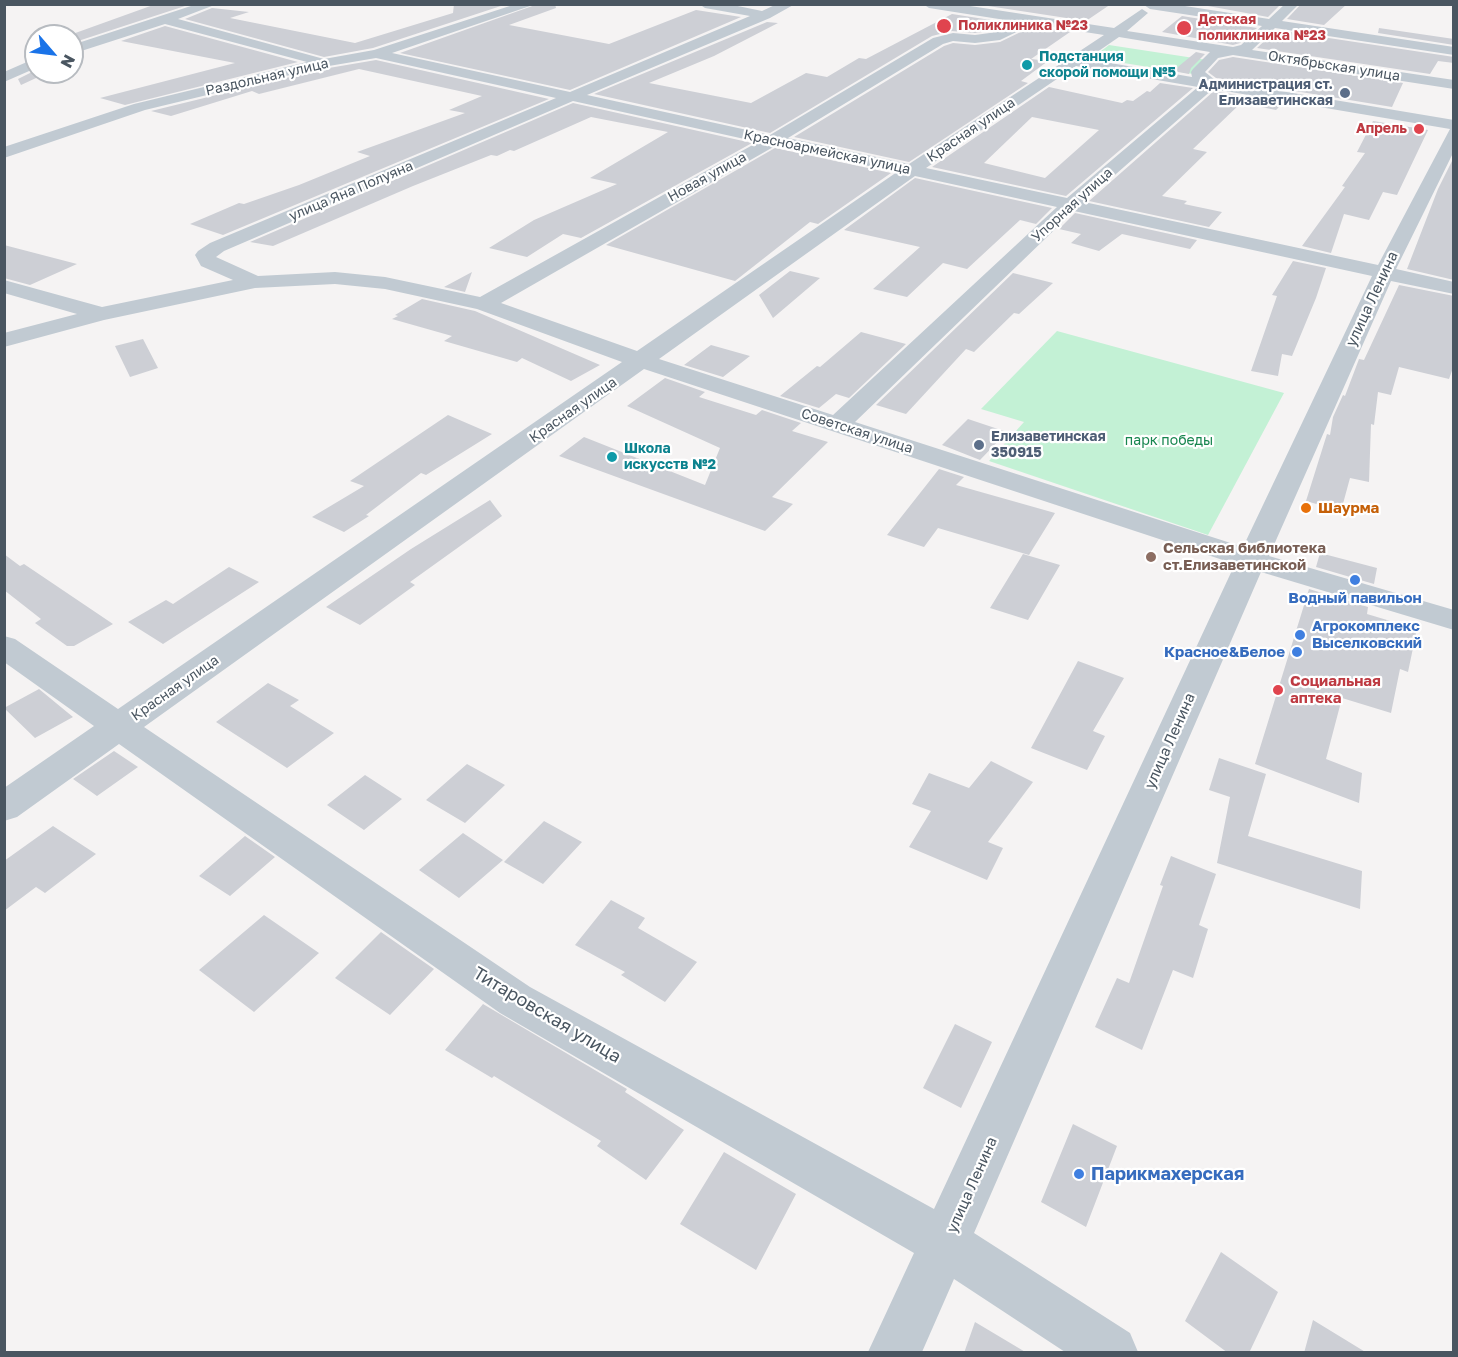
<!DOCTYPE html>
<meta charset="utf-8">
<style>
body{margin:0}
#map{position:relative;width:1458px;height:1357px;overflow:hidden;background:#f5f3f3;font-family:"Golos Text",sans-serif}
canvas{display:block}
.frame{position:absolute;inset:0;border:6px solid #4a5661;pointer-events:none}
.north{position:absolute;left:24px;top:24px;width:60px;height:60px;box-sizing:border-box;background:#fff;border:2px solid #b7bbc0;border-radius:50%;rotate:118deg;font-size:16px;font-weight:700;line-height:24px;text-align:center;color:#4a5661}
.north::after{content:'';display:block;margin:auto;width:21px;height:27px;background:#1a73e8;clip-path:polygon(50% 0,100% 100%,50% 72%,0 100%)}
</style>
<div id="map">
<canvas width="1458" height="1357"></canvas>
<div class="frame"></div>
<div class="north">N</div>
</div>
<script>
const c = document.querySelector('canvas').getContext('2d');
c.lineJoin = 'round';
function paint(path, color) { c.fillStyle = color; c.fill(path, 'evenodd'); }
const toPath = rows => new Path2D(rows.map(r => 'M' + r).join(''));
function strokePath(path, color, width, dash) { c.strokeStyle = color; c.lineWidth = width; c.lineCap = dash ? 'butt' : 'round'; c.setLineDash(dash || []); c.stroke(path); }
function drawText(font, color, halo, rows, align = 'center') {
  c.font = font + ' "Golos Text",sans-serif'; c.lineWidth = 4.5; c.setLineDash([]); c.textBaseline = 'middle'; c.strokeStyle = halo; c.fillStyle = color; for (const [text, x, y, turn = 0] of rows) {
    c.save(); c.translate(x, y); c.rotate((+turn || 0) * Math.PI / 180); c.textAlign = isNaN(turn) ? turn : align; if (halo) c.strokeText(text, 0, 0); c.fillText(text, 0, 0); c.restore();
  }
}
paint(toPath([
 [1109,45,1207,60,1193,74,1092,58],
 [1057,331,1284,393,1208,535,989,461,1024,422,981,409]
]), '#c3f1d5');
paint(toPath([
 [156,4,185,6,72,43,72,36,67,36],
 [454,4,507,4,373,48,324,57,185,19,212,8,249,12,230,18,355,43,453,13],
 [538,4,555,4,556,8,509,25,609,44,696,10,741,17,570,90,400,53],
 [975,4,1111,4,1086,21],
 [1197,4,1281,4,1268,17],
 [1301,4,1347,4,1324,25,1287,19],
 [952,14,1010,23,996,30,975,33,952,31,932,36,770,133,594,94,767,22,778,23,714,56,649,83,751,103,806,73,827,77,859,58,866,59],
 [1182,16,1257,28,1240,43,1233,45,1162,32],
 [165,26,298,62,125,105,100,98,235,63,121,41],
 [1033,26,1070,32,1031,59,1048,61,1021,81,1028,83,909,162,794,137,944,46,953,43,975,45,1000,42],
 [1379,28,1454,39,1454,45,1378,33],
 [1276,30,1454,57,1454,63,1438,61,1430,74,1257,48],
 [1196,52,1205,54,1191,68,1189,74,1173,71],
 [1233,57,1403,83,1392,107,1216,78,1208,72,1219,60],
 [376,60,549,99,223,235,190,224,239,203,244,204,299,185,370,156,357,152,465,113,449,110,482,96,359,69,259,94,252,91,171,116,151,111,323,69],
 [36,70,49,72,21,85,18,79],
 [1160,83,1193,88,1066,196,932,167,1049,87,1122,103,1127,100,1133,101,1147,91,1150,92],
 [1032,117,1099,130,1045,178,984,163],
 [1214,91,1283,103,1276,110,1241,103,1193,149,1207,152,1162,196,1187,201,1184,204,1222,212,1209,227,1089,201],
 [573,103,752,143,581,238,563,234,527,257,489,248,534,220,617,184,590,178,668,132,591,117,514,151,510,150,497,156,491,155,413,186,273,246,250,242],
 [1373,121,1428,130,1397,195,1383,192,1369,220,1344,214,1331,253,1302,246,1345,187,1342,186,1365,153,1357,152],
 [775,148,891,173,818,224,810,222,735,281,606,245],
 [1454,157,1454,280,1407,269,1438,189],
 [915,178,1052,208,1036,224,1020,220,967,269,943,263,907,297,873,289,920,247,844,230],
 [1075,213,1197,240,1190,249,1122,234,1099,251,1071,243,1081,234,1059,229],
 [4,245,77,264,30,285,4,278],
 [1293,261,1326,268,1316,298,1292,356,1282,354,1278,376,1251,371,1277,296,1272,295],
 [790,271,820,278,773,318,759,295],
 [472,272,465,292,444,287],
 [1013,273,1053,283,1019,314,1014,313,974,352,966,349,906,414,876,405],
 [1399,285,1454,296,1454,365,1449,379,1399,367,1391,395,1378,392,1374,425,1371,424,1369,482,1350,478,1341,511,1306,501,1327,434,1330,435,1333,417,1343,395,1345,396,1359,359,1364,360],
 [422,299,475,311,600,365,571,381,522,358,517,362,444,341,452,336,392,319,398,316,395,315],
 [861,332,906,344,849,398,836,394,819,408,780,396,817,366,820,367],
 [143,339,158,368,130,377,115,346],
 [711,345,750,356,723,377,684,365],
 [665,378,705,392,699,397,756,415,762,410,801,423,792,431,828,442,772,497,793,504,765,531,559,456,584,437,705,485,720,448,627,406],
 [448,415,492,434,426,475,421,473,366,515,369,516,344,532,312,517,364,486,350,481],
 [968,419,1007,432,980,460,942,445],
 [939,469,964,477,956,485,1055,513,1029,555,938,528,924,547,887,535],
 [490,500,502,516,410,582,415,585,360,625,326,607,411,549],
 [1320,553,1377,568,1374,584,1316,567],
 [4,554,20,566,24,564,113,624,74,646,67,646,35,623,41,619,4,590],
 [1023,554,1060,565,1028,620,990,608],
 [229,567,259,582,163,644,128,622,166,600,173,604],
 [1309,589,1368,607,1367,614,1417,629,1408,672,1400,669,1391,713,1342,698,1326,759,1362,773,1359,803,1255,764],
 [1078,661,1124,678,1093,731,1105,736,1087,770,1031,748],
 [268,683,299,700,290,706,334,733,287,768,216,722],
 [39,689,73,717,35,738,4,708],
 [114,751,138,767,97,796,73,779],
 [1219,758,1266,774,1248,836,1362,871,1360,909,1217,863,1230,797,1209,790],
 [991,761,1033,782,988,842,1003,848,987,880,909,847,931,811,912,804,929,773,969,788],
 [467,764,505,785,465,823,426,800],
 [365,775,402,799,364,830,327,805],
 [544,821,582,842,543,884,504,862],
 [53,826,96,854,45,893,36,887,4,911,4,861],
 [463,833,503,860,459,898,419,870],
 [245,836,275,857,230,896,199,876],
 [1171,856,1216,874,1199,925,1208,929,1193,978,1173,970,1142,1050,1095,1027,1117,978,1129,983,1163,886,1160,885],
 [611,900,645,918,638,928,697,962,665,1002,621,975,625,972,575,945],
 [264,915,319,953,254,1012,199,970],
 [381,932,434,969,390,1015,335,978],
 [483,1004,627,1089,625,1092,684,1130,646,1180,597,1146,601,1141,494,1076,492,1078,445,1050],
 [955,1024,992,1042,961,1108,923,1088],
 [1073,1124,1117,1146,1086,1227,1041,1202],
 [724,1152,796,1194,756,1270,680,1224],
 [1221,1252,1278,1292,1249,1353,1228,1353,1185,1321],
 [1313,1320,1367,1353,1304,1353],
 [975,1322,1027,1353,964,1353]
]), '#cdcfd5');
paint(toPath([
 [197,4,217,4,178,19,324,59,374,50,516,4,536,4,392,53,570,92,750,16,705,8,699,4,728,4,762,11,777,4,795,4,770,18,587,95,770,135,933,38,953,33,975,35,997,32,1018,22,929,8,923,4,957,4,1114,28,1142,9,1148,13,1127,31,1233,47,1241,45,1262,26,1150,9,1144,5,1172,4,1269,19,1285,4,1299,4,1282,21,1454,47,1454,55,1275,28,1252,50,1454,80,1454,89,1233,55,1218,58,1205,72,1215,80,1454,120,1454,151,1396,269,1454,282,1454,294,1391,281,1269,556,1454,610,1454,630,1261,572,974,1233,1130,1333,1138,1352,1065,1352,954,1279,922,1352,868,1352,914,1253,500,1013,119,744,17,817,4,821,4,788,94,726,4,662,4,636,15,639,118,709,622,362,477,309,385,289,335,284,255,288,104,320,4,347,4,333,77,314,4,293,4,280,102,307,233,280,201,266,195,255,198,251,210,243,556,98,376,58,323,67,145,110,4,158,4,147,134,104,307,62,165,24,72,54,72,45,197,4],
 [1033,24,1104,35,909,164,788,138,943,44,953,41,975,43,1000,40,1033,24],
 [1119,37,1210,52,1193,69,1191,72,1192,77,1087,59,1119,37],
 [1076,66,1198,87,1067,198,926,168,1076,66],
 [1213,89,1450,129,1378,265,1084,202,1213,89],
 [573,101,758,142,480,297,385,277,335,272,258,276,216,257,224,251,573,101],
 [775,146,897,172,637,351,501,303,775,146],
 [915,176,1057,207,833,415,659,359,915,176],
 [1074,211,1372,276,1243,547,855,422,1074,211],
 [644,369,1235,564,934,1209,530,987,144,727,644,369],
 [36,58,36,68,4,82,4,72,36,58]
]), '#c1cad2');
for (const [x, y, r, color] of [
 [944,26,8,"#e0444e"],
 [1184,28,8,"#e0444e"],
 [1027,65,6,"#0f9aa8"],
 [1345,93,6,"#5c6f8a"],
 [1419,129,6,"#e0444e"],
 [979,445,6,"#5c6f8a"],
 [612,457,6,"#0f9aa8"],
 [1306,508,6,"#e8710a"],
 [1151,557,6,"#8d6e63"],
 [1355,580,6,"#3f7fe0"],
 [1300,635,6,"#3f7fe0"],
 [1297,652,6,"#3f7fe0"],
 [1278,690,6,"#e0444e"],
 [1079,1174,6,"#3f7fe0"]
]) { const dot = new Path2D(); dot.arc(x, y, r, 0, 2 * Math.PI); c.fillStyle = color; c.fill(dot); strokePath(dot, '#fff', 2); }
drawText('bold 14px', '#be3a42', '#fff', [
 ["Детская",1198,20],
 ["поликлиника №23",1198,36],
 ["Поликлиника №23",958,26],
 ["Апрель",1407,129,"right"]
], 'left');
drawText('bold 14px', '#0d838f', '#fff', [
 ["Подстанция",1039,57],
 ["скорой помощи №5",1039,73],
 ["Школа",624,449],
 ["искусств №2",624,465]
], 'left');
drawText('14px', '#4a5661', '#fff', [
 ["Октябрьская улица",1334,66,9],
 ["Раздольная улица",267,77,-13],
 ["Красная улица",971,130,-34],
 ["Красноармейская улица",827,152,12],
 ["Новая улица",707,177,-29],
 ["улица Яна Полуяна",351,191,-23],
 ["Упорная улица",1072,205,-42],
 ["Красная улица",573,410,-35],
 ["Советская улица",857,431,18],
 ["Красная улица",175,688,-35]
]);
drawText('bold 14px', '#4e5e75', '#fff', [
 ["Администрация ст.",1333,85],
 ["Елизаветинская",1333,101],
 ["Елизаветинская",991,437,"left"],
 ["350915",991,453,"left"]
], 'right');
drawText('14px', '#17864f', '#fff', [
 ["парк победы",1169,441]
]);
drawText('15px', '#4a5661', '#fff', [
 ["улица Ленина",1372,299,-65],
 ["улица Ленина",1170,741,-66],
 ["улица Ленина",972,1185,-66]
]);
drawText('bold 15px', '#c56008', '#fff', [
 ["Шаурма",1318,508]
], 'left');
drawText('bold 15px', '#785e54', '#fff', [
 ["Сельская библиотека",1163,548],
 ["ст.Елизаветинской",1163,565]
], 'left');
drawText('bold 15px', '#366cbe', '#fff', [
 ["Водный павильон",1355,598],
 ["Агрокомплекс",1312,626,"left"],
 ["Выселковский",1312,643,"left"],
 ["Красное&Белое",1285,652,"right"]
]);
drawText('bold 15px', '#be3a42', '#fff', [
 ["Социальная",1290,681],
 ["аптека",1290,698]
], 'left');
drawText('18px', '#4a5661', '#fff', [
 ["Титаровская улица",547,1015,31]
]);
drawText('bold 18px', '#366cbe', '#fff', [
 ["Парикмахерская",1091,1174]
], 'left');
</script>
